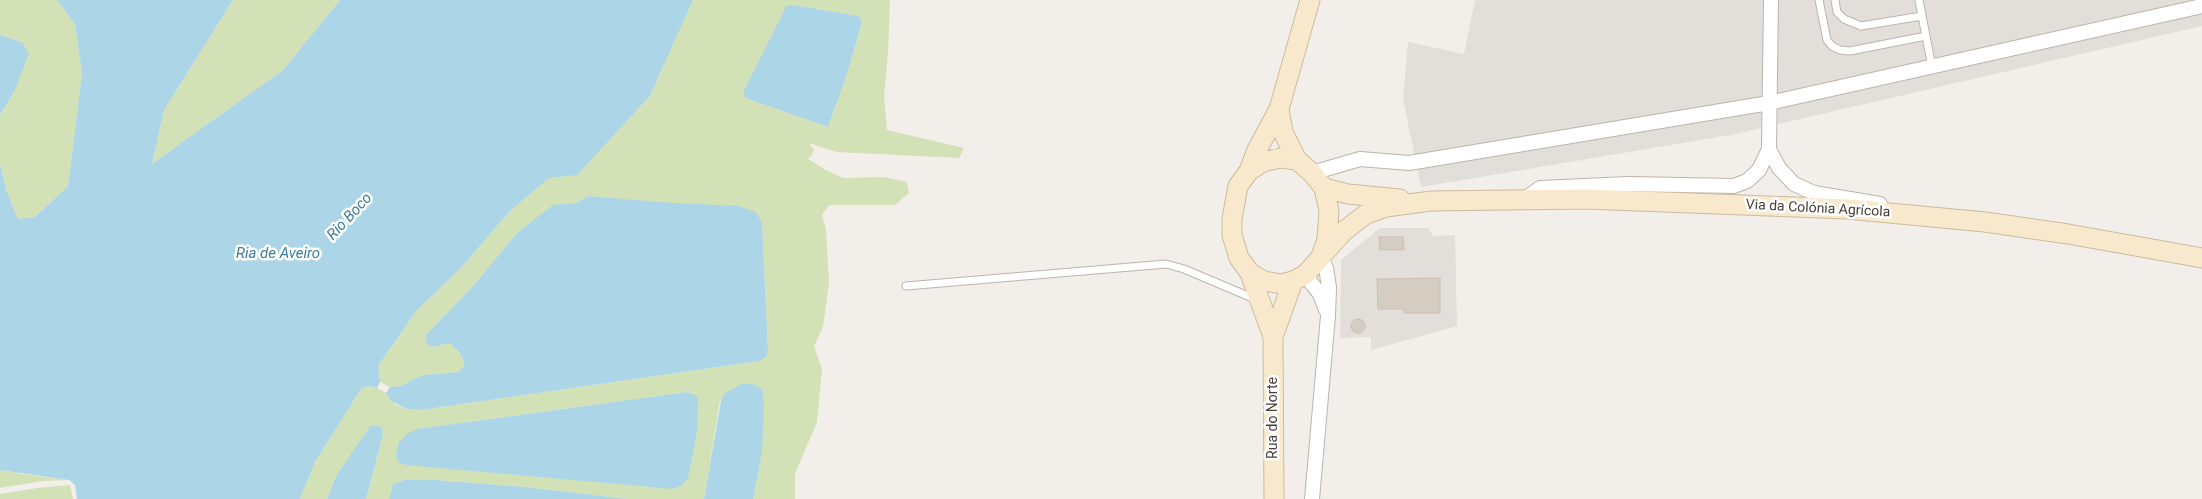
<!DOCTYPE html>
<meta charset="utf-8">
<style>
body{margin:0}
canvas{display:block;background:#f2eee9}
</style>
<canvas width="2202" height="499"></canvas>
<script>
const c = document.querySelector('canvas').getContext('2d');
c.lineJoin = 'round';
function paint(path, color) { c.fillStyle = color; c.fill(path, 'evenodd'); }
const toPath = rows => new Path2D(rows.map(r => 'M' + r).join(''));
function strokePath(path, color, width, dash) { c.strokeStyle = color; c.lineWidth = width; c.lineCap = dash ? 'butt' : 'round'; c.setLineDash(dash || []); c.stroke(path); }
function drawText(font, color, halo, rows, align = 'center') {
  c.font = font + ' Roboto,sans-serif'; c.lineWidth = 5; c.setLineDash([]); c.textBaseline = 'middle'; c.strokeStyle = halo; c.fillStyle = color; for (const [text, x, y, turn = 0] of rows) {
    c.save(); c.translate(x, y); c.rotate((+turn || 0) * Math.PI / 180); c.textAlign = isNaN(turn) ? turn : align; if (halo) c.strokeText(text, 0, 0); c.fillText(text, 0, 0); c.restore();
  }
}
paint(toPath([
 [1475,0,2202,0,2202,26,1731,135,1421,187,1403,99,1408,42,1464,54],
 [1380,228,1428,228,1433,236,1455,235,1457,326,1371,350,1371,337,1340,338,1341,260]
]), '#e2deda');
paint(toPath([
 [0,0,57,0,75,24,82,73,68,186,35,217,18,219,6,190,0,164,0,115,15,90,22,42,0,35],
 [233,0,340,0,283,70,152,164,164,110],
 [693,0,890,0,888,53,884,96,887,130,964,148,959,158,836,152,809,143,814,150,811,157,807,158,824,169,843,178,884,177,907,182,909,193,895,205,829,205,822,215,826,229,829,283,823,327,814,346,822,369,817,422,795,474,795,499,753,499,762,453,751,383,741,384,720,401,704,499,628,499,525,487,435,480,404,480,393,484,389,499,366,499,383,435,336,476,327,499,300,499,315,462,361,389,367,386,377,388,386,393,396,405,406,409,421,410,759,361,768,350,762,222,756,212,588,196,576,203,553,206,518,232,473,286,425,336,435,347,443,344,451,344,459,352,464,361,463,367,458,372,422,375,401,386,390,387,380,382,378,366,417,310,459,270,509,212,549,178,577,174,650,96],
 [794,5,859,16,862,22,847,74,828,127,748,99,765,50,783,13,786,7],
 [687,392,694,394,417,429],
 [0,470,30,475,69,480,43,481,0,488],
 [70,485,73,499,0,499,0,494,37,488]
]), '#d3e2b6');
paint(toPath([
 [57,0,233,0,164,110,152,164,283,70,340,0,693,0,650,96,577,175,549,178,509,212,459,270,417,310,378,366,380,382,377,388,367,386,361,389,315,462,300,499,77,499,75,485,69,480,0,470,0,164,6,190,18,219,35,217,68,186,82,73,75,24],
 [794,5,859,16,862,22,847,74,828,127,748,99,743,95,745,88,783,13,786,6],
 [0,35,22,42,29,54,15,90,0,115],
 [588,196,658,202,738,206,756,212,762,222,768,350,766,357,759,361,421,410,406,409,391,401,386,393,390,387,401,386,422,375,458,372,463,367,464,361,459,352,451,344,443,344,435,347,427,344,425,336,473,286,518,232,553,205,576,203],
 [751,383,762,389,764,403,762,453,753,499,704,499,721,401,724,394,741,384],
 [687,392,694,394,698,399,697,432,688,478,682,485,673,489,406,465,398,462,396,455,399,442,407,434,417,429],
 [371,425,382,427,383,435,366,499,327,499,336,476],
 [404,480,435,480,525,487,628,499,389,499,393,484]
]), '#acd6e8');
const building = toPath([
 [1379,237,1403,237,1404,250,1380,250,1379,237],
 [1440,278,1440,313,1404,313,1404,309,1378,309,1377,279,1440,278],
 '1351 326a7 7 0 1 1 14 0a7 7 0 1 1-14 0Z'
]);
paint(building, '#d5ccc2');
strokePath(building, '#ccc0b4', 1);
const service = toPath([
 [1819,0,1827,40,1832,46,1840,50,1850,51,1926,36],
 [1835,0,1837,12,1844,19,1861,26,1922,16],
 [1919,0,1932,67],
 [906,286,1166,264,1184,269,1255,299]
]);
const minor = toPath([
 [1771,0,1769,149,1779,168,1794,184,1814,193,1880,204],
 [1312,173,1360,159,1409,163,1769,103,2202,6],
 [1525,199,1540,188,1628,184,1734,186,1747,181,1759,170,1769,149],
 [1305,275,1320,294,1326,310],
 [1312,499,1328,316,1329,287,1326,268,1321,257]
]);
const secondary = toPath([
 [1279,109,1283,132,1297,160],
 [1280,158,1297,160,1312,173,1324,188,1329,211,1327,239,1321,257,1305,275,1293,281,1281,284,1264,281,1250,273,1239,258,1232,235,1232,219,1238,186,1249,171,1263,162,1280,158],
 [1249,171,1257,150,1279,109,1310,0],
 [1324,188,1348,194,1400,199],
 [1324,253,1344,231,1366,214,1386,207,1431,201,1586,199,1847,209,1985,222,2068,234,2202,258],
 [1250,273,1273,337,1274,499],
 [1273,337,1293,281]
]);
strokePath(service, '#bdb5ac', 9);
strokePath(minor, '#bdb5ac', 16);
strokePath(secondary, '#ccbb9e', 21);
strokePath(service, '#fff', 7);
strokePath(minor, '#fff', 14);
strokePath(secondary, '#f8e9cd', 19);
drawText('14px', '#453f38', '#fff', [
 ["Via da Colónia Agrícola",1818,209,3],
 ["Rua do Norte",1273,418,-90]
]);
drawText('italic 15px', '#3c7e9d', '#fff', [
 ["Rio Boco",350,217,-47],
 ["Ria de Aveiro",278,254]
]);
</script>
